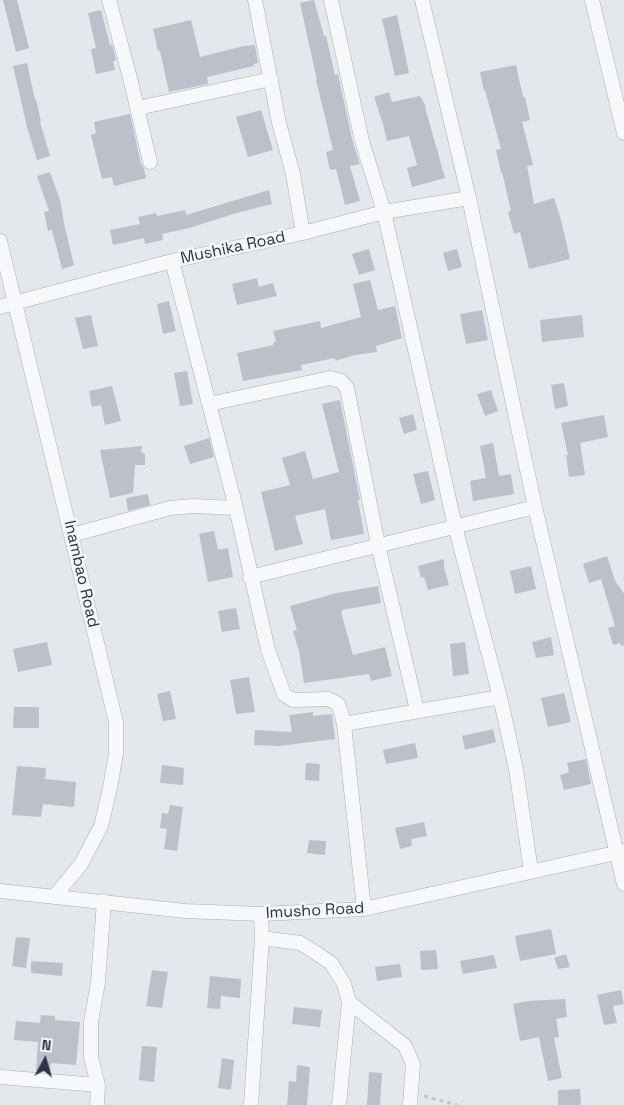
<!DOCTYPE html>
<style>
body{margin:0}
#map{position:relative;width:624px;height:1105px;overflow:hidden;background:#e4e7ec;font-family:"Space Grotesk",sans-serif}
canvas{display:block}
.north{position:absolute;left:20px;top:1035px;width:50px;height:50px;-webkit-text-stroke:4px #f4f6f9;paint-order:stroke;rotate:6deg;font-size:14px;font-weight:700;line-height:20px;text-align:center;color:#2b3445}
.north::after{content:'';display:block;margin:auto;width:18px;height:22px;background:#2b3445;clip-path:polygon(50% 0,100% 100%,50% 72%,0 100%)}
</style>
<div id="map">
<canvas width="624" height="1105"></canvas>
<div class="north">N</div>
</div>
<script>
const c = document.querySelector('canvas').getContext('2d');
c.lineJoin = 'round';
function paint(path, color) { c.fillStyle = color; c.fill(path, 'evenodd'); }
const toPath = rows => new Path2D(rows.map(r => 'M' + r).join(''));
function strokePath(path, color, width, dash) { c.strokeStyle = color; c.lineWidth = width; c.lineCap = dash ? 'butt' : 'round'; c.setLineDash(dash || []); c.stroke(path); }
function drawText(font, color, halo, rows, align = 'center') {
  c.font = font + ' "Space Grotesk",sans-serif'; c.lineWidth = 5; c.setLineDash([]); c.textBaseline = 'middle'; c.strokeStyle = halo; c.fillStyle = color; for (const [text, x, y, turn = 0] of rows) {
    c.save(); c.translate(x, y); c.rotate((+turn || 0) * Math.PI / 180); c.textAlign = isNaN(turn) ? turn : align; if (halo) c.strokeText(text, 0, 0); c.fillText(text, 0, 0); c.restore();
  }
}
paint(toPath([
 [3,0,17,0,29,48,16,52],
 [313,0,314,0,324,36,326,36,335,75,338,74,353,143,360,164,350,166,360,201,345,205,336,169,330,170,326,152,333,150,316,80,317,80,300,3],
 [101,10,110,45,112,44,116,60,113,61,115,70,96,74,91,49,96,48,88,13],
 [397,15,409,73,395,76,382,19],
 [191,20,200,57,244,46,255,45,258,63,253,64,254,66,207,77,208,84,169,92,160,51,158,51,153,29],
 [27,63,35,100,36,99,41,122,40,122,50,156,37,160,27,127,13,66],
 [516,65,523,97,525,97,530,120,522,122,533,165,527,166,534,204,554,198,561,220,570,259,529,269,520,232,514,234,508,212,511,211,502,172,501,172,496,150,501,149,485,90,484,91,480,72],
 [389,92,392,102,420,96,426,107,425,107,445,178,412,187,407,168,417,165,409,136,387,141,383,124,374,97],
 [261,110,273,150,248,157,236,117],
 [130,114,141,164,144,168,146,178,114,186,112,177,102,179,91,135,96,133,94,122],
 [50,172,60,200,65,228,74,265,62,269,52,230,48,231,44,212,49,211,37,176],
 [269,190,272,204,240,212,189,228,162,234,163,240,145,244,144,238,113,245,110,230,140,224,138,217,156,213,157,216,185,210,186,215],
 [369,249,375,270,359,275,352,254],
 [457,249,462,267,448,271,443,253],
 [257,278,259,287,273,283,277,296,237,305,232,284],
 [370,280,378,310,395,306,402,338,376,346,377,352,355,355,335,361,335,358,301,365,302,370,243,381,237,353,273,345,273,343,276,342,273,331,320,321,321,328,361,317,353,284],
 [169,301,176,331,163,334,157,304],
 [482,310,488,340,466,344,460,314],
 [91,315,98,346,83,349,75,318],
 [582,315,584,337,542,342,540,320],
 [187,371,193,404,180,406,174,373],
 [564,383,568,406,555,409,551,385],
 [112,386,121,421,105,425,101,405,92,407,89,391],
 [491,390,498,411,485,416,477,394],
 [340,400,360,500,358,500,364,534,331,540,325,509,295,516,303,544,275,551,261,492,290,485,282,458,305,451,313,479,339,472,322,404],
 [413,414,417,430,404,434,399,418],
 [604,415,608,437,580,443,585,475,569,477,566,455,568,455,561,423],
 [209,438,214,457,190,464,184,446],
 [493,443,499,476,511,474,514,494,473,501,470,481,486,478,480,446],
 [142,446,141,452,145,454,145,465,135,465,133,493,110,498,100,450],
 [428,471,435,500,421,504,413,474],
 [148,494,150,505,128,511,126,498],
 [214,531,218,550,228,548,233,577,208,582,199,534],
 [607,556,615,581,624,593,624,645,621,646,620,643,613,645,608,628,615,626,601,579,589,583,583,564],
 [444,559,444,567,449,585,428,590,424,577,421,578,418,566],
 [531,566,536,589,515,594,510,571],
 [378,586,381,603,342,610,342,612,341,612,353,655,385,647,392,676,371,681,369,674,304,683,299,651,293,631,297,630,290,606,337,593],
 [236,608,240,629,222,632,218,611],
 [551,637,554,655,536,658,532,642],
 [47,642,52,665,18,672,13,649],
 [465,642,469,674,453,676,450,644],
 [249,677,255,712,236,714,230,680],
 [170,691,176,719,163,721,157,694],
 [564,693,571,722,548,727,541,698],
 [14,707,39,707,39,728,13,728],
 [313,712,313,716,332,714,335,739,279,746,254,745,255,730,292,732,289,715],
 [493,729,496,742,465,750,462,736],
 [415,743,418,758,386,764,383,750],
 [586,759,591,784,564,790,560,775,569,772,567,763],
 [306,763,320,764,319,781,305,780],
 [162,765,184,768,183,785,160,783],
 [17,766,46,768,45,779,76,782,74,807,43,804,41,817,12,815],
 [170,805,183,807,177,851,164,849,167,829,160,828,162,813,168,814],
 [424,822,427,836,411,839,412,846,400,849,395,828],
 [309,840,326,841,325,855,307,853],
 [551,929,556,954,520,961,515,936],
 [16,937,30,938,26,968,12,966],
 [436,950,438,969,421,970,420,951],
 [566,954,570,967,558,969,554,958],
 [494,955,497,968,463,974,460,961],
 [31,961,63,963,62,976,31,973],
 [400,964,402,977,377,981,375,967],
 [152,970,168,972,162,1008,146,1006],
 [210,976,241,979,240,998,221,996,220,1009,207,1008],
 [621,990,624,1004,613,1006,617,1023,604,1025,597,995],
 [565,999,567,1017,556,1019,559,1037,554,1038,562,1078,548,1081,539,1037,520,1041,513,1004,528,1001],
 [294,1007,322,1010,320,1027,292,1024],
 [41,1015,55,1016,55,1020,80,1022,76,1065,51,1063,50,1072,36,1071,38,1042,14,1040,16,1021,40,1023],
 [142,1046,157,1047,154,1082,139,1080],
 [222,1058,234,1060,231,1090,218,1088],
 [297,1065,310,1067,307,1105,287,1105,289,1081,296,1082],
 [369,1072,382,1073,380,1105,367,1105],
 [580,1089,581,1105,558,1105,558,1090]
]), '#bbc0ca');
const minor = toPath([
 [109,0,130,78,150,162],
 [255,0,279,123,293,174,303,233],
 [331,0,362,141,384,212,455,526,500,697,516,769,531,871],
 [422,0,469,198,535,507,624,884],
 [592,0,624,133],
 [138,108,271,79],
 [0,241,116,722,116,754,110,788,101,826,81,864,54,897],
 [172,261,236,508,268,650,284,694,293,700,329,699,338,704,341,712,344,724,364,909],
 [0,307,14,303,172,261,303,233,384,212,469,198],
 [209,404,330,378,341,381,347,388,378,545,417,710],
 [72,535,170,508,193,506,236,508],
 [250,577,535,507],
 [344,724,500,697],
 [0,891,185,911,261,914,364,909,624,851],
 [262,938,300,943,310,949,331,963,344,984,349,1002,339,1105],
 [349,1002,405,1046,413,1064,410,1105],
 [0,1077,98,1085],
 [97,1105,98,1085,91,1057,91,1022,98,982,104,901],
 [251,1105,262,938,261,914]
]);
strokePath(minor, '#a9aeb7', 15);
strokePath(toPath([
 [424,1096,457,1105]
]), '#c2c5cb', 3, [4, 4]);
strokePath(minor, '#f7f8fa', 14);
drawText('16px', '#2b3445', '#f4f6f9', [
 ["Mushika Road",233,248,-12],
 ["Inambao Road",81,574,77],
 ["Imusho Road",315,911,-3]
]);
</script>
